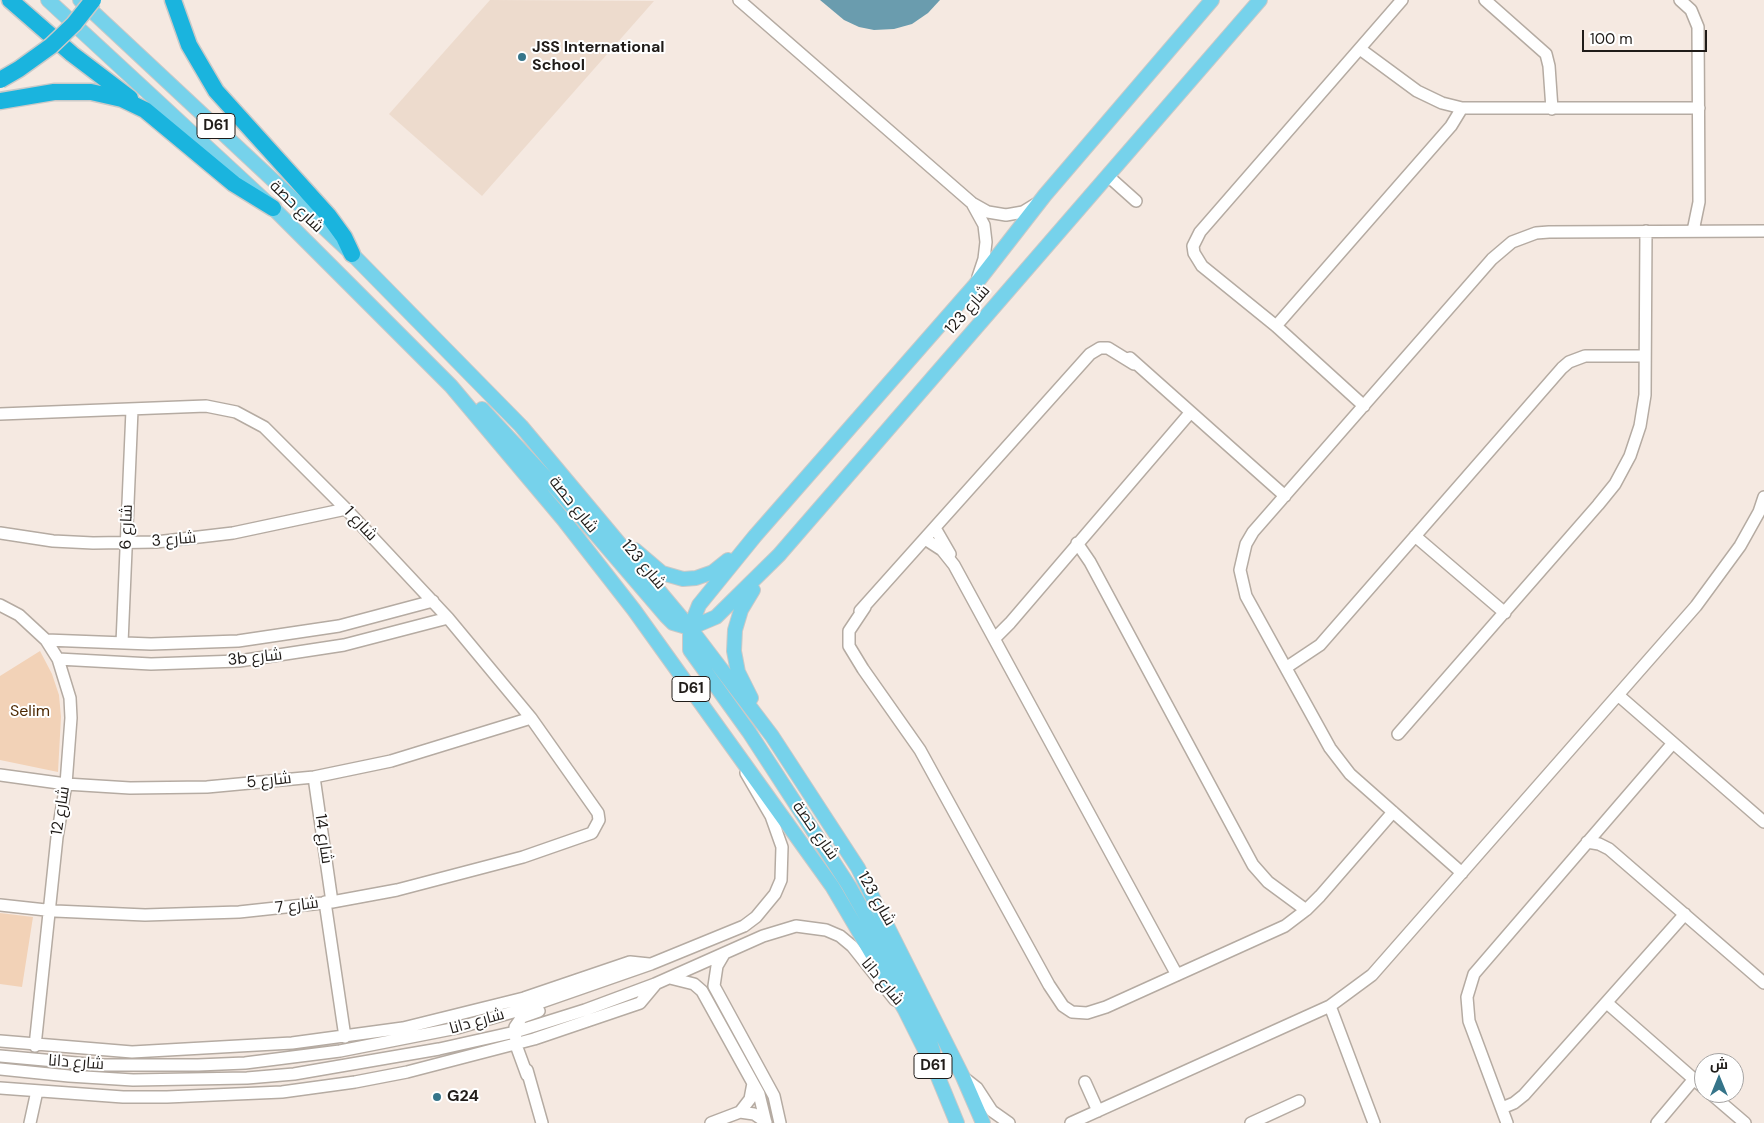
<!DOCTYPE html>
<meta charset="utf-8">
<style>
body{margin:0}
#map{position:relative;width:1764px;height:1123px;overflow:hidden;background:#f5e9e1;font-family:"DM Sans",Cairo,sans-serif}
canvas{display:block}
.north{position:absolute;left:1694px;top:1053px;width:50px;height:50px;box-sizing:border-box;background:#fff;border:1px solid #a6a4a3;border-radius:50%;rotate:0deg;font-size:14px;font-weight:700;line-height:20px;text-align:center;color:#201c19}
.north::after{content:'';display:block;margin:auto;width:18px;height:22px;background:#357489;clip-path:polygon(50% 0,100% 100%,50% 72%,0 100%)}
.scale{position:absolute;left:1582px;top:30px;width:125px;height:22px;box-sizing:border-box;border:2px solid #201c19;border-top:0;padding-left:6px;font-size:15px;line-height:18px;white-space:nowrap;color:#201c19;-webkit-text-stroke:4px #fff;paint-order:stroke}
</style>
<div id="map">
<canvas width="1764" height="1123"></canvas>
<div class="north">ش</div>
<div class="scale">100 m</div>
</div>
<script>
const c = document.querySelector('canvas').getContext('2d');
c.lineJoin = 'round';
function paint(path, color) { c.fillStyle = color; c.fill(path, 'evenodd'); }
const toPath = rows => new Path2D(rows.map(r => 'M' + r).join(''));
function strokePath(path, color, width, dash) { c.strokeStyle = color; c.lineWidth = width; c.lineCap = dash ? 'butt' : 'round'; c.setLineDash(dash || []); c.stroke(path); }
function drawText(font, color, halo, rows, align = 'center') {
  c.font = font + ' "DM Sans",Cairo,sans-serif'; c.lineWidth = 4; c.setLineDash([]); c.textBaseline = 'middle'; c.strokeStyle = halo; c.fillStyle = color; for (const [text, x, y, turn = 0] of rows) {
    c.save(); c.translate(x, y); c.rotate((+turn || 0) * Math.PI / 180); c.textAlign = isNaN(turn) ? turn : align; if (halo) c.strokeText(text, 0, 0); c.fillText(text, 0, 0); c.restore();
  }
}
paint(toPath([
 [490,0,654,1,482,196,389,114]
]), '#eddbcd');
paint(toPath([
 [40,651,52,674,59,695,61,717,58,772,0,760,0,676],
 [0,913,33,917,22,987,0,984]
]), '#f2d2b7');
paint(toPath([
 [820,0,940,0,928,13,912,24,894,29,874,30,859,27,844,20]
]), '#6a9cae');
const minor = toPath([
 [739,0,972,203,988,212,1006,215,1023,212,1036,204],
 [1485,0,1546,54,1549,66,1552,109],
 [1680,0,1691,10,1698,27,1699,202,1693,231],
 [1360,49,1417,91,1442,103,1462,108,1699,108],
 [1108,176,1136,201],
 [973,205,984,225,986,242,984,259,978,277],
 [1276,326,1451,126,1462,108],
 [1130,358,1285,496],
 [1364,406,1276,326,1202,266,1194,253,1193,246,1200,232,1402,0],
 [0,414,206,406,236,412,264,427,346,509,448,618,531,718,598,813,599,820,592,833,523,857,397,890,332,902,239,912,145,915,55,911,0,905],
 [935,528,950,554],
 [0,533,53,541,93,543,156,542,233,533,346,509],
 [1415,536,1505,613],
 [925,539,942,550,954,565,1177,975],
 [1077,543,1090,562,1253,865,1268,882,1306,910],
 [0,605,19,615,46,640,58,659,70,698,71,718,66,784,57,837,35,1046],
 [865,607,849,631,849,646,863,669,920,750,1049,985,1063,1006,1072,1012,1087,1013,1106,1007,1285,926,1306,910,1320,896,1393,812],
 [860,611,1090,354,1100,348,1108,348,1134,364],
 [995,638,1010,623,1190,413],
 [46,640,151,644,238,641,339,626,433,601],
 [122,643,132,410],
 [58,659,151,664,239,661,344,645,448,618],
 [1287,667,1320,645,1562,368,1569,362,1585,356,1645,356],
 [1618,695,1764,822],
 [1398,734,1598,505,1615,484,1630,456,1640,426,1645,395,1646,231],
 [0,775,66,784,130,788,207,787,314,777,391,761,531,718],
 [314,777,332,902],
 [1587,842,1599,844,1609,849,1764,983],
 [1462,873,1350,774,1330,748,1246,596,1240,570,1246,544,1253,532,1492,259,1512,242,1536,233,1549,232,1764,231],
 [325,902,345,1037],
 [724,954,717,966,714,986,774,1096,780,1123],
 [670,978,694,984,702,991,759,1094,766,1123],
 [1607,1003,1704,1088],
 [1330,1006,1374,1123],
 [0,1041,132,1052,292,1043,403,1028,524,998,630,962,649,964],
 [0,1056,99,1065,198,1065,245,1063,340,1051,457,1028,513,1012,651,964,744,926,756,917,775,894,781,880,782,847,771,816,746,773],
 [0,1069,69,1076,133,1080,247,1078,294,1074,439,1049,515,1032,585,1010,655,984,763,936,796,926,826,930,840,936,852,946,895,1000],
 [527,1070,542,1123],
 [527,1075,516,1045,515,1027,522,1017,539,1011],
 [963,1077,977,1088,992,1111,1009,1123],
 [1085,1082,1098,1111],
 [0,1088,123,1097,167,1097,282,1092,355,1082,407,1072,534,1039,640,1003,655,985],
 [1710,1093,1745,1123],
 [1502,1108,1514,1103,1524,1095,1685,914],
 [740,1112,750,1099,753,1083],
 [30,1123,37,1091],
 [711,1123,740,1112,754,1114,766,1122],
 [1071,1123,1330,1006,1372,975,1696,606,1740,546,1759,512,1764,497],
 [1251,1123,1299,1101],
 [1507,1123,1469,1021,1467,997,1474,974,1673,743],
 [1657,1123,1694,1079]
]);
const major = toPath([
 [48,0,273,208,451,386,563,519,634,610,832,886,905,1010,936,1072,957,1123],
 [80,0,352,254,521,426,690,628,772,736,858,868,963,1077,983,1123],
 [482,409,564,497,666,616,673,623,690,628,716,617,779,555,1260,0],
 [635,550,662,573,683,579,696,578,713,572,728,560],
 [751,698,738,672,734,651,735,630,741,610,753,590],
 [933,1051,923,1021,910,994,849,886,749,732,690,650,690,628,699,605,755,536,975,285,1045,195,1212,0]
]);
const highway = toPath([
 [10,0,72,54,130,98],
 [173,0,189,45,216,91,328,215,344,237,352,254],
 [0,101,54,92,91,92,122,99,145,110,234,184,273,208]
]);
strokePath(minor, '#b5aba2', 14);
strokePath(major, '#c9c9c8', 16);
strokePath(highway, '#c9c9c8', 19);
strokePath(minor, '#fff', 11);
strokePath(major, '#76d2eb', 14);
strokePath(highway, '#1ab4de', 16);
const highwayBridge = toPath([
 [0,80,19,69,51,46,74,24,93,0]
]);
strokePath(highwayBridge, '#c9c9c8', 19, []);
strokePath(highwayBridge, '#1ab4de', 16);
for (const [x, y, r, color] of [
 [522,57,5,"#357489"],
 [437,1097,5,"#357489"]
]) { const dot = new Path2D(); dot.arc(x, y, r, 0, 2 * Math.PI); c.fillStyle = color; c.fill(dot); strokePath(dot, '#fff', 2); }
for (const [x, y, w] of [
 [216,126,38],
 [691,689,38],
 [933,1066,38]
]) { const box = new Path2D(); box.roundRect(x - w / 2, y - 12.5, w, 25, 4); c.fillStyle = '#fff'; c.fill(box); strokePath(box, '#201c19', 1); }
drawText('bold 15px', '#201c19', null, [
 ["D61",216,126],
 ["D61",691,689],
 ["D61",933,1066]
]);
drawText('bold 16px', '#201c19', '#fff', [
 ["JSS International",532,48],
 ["School",532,66],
 ["G24",447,1097]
], 'left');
drawText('16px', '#201c19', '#fff', [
 ["شارع حصة",296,207,44],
 ["شارع 123",968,310,-49],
 ["شارع حصة",573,505,51],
 ["شارع 1",360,524,47],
 ["شارع 6",127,527,-88],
 ["شارع 3",174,540,-5],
 ["شارع 123",643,565,50],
 ["3b شارع",255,658,-6],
 ["شارع 5",269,781,-6],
 ["شارع 12",61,811,-81],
 ["شارع حصة",815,831,55],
 ["شارع 14",323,839,82],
 ["شارع 123",876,899,60],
 ["شارع 7",297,906,-7],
 ["شارع دانا",882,982,50],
 ["شارع دانا",477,1022,-16],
 ["شارع دانا",76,1063,4]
]);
drawText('16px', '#4e2a04', '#fff', [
 ["Selim",30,712]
]);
</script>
